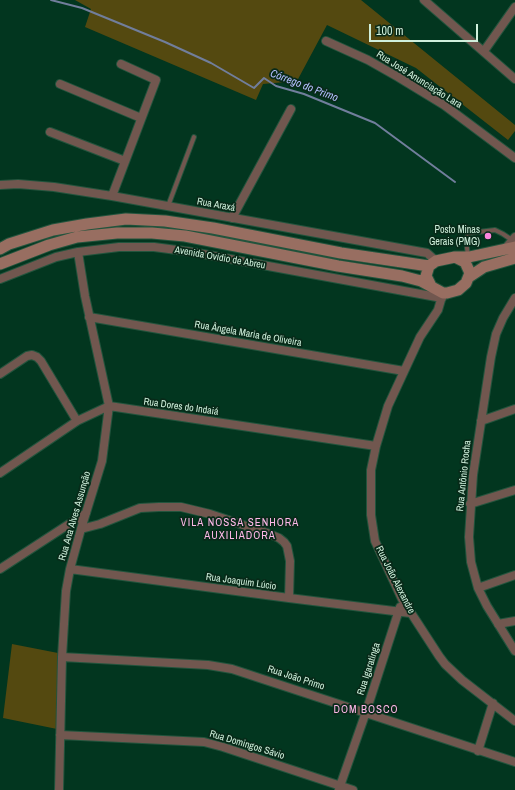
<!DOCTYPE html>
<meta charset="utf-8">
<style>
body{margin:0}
#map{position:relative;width:515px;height:790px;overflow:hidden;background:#02361f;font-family:"Archivo Narrow",sans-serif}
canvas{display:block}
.scale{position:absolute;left:369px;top:24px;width:109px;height:18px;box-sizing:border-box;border:2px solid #d0f0dc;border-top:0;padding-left:5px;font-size:12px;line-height:14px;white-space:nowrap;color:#d0f0dc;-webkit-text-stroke:3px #082a19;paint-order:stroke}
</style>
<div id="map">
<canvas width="515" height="790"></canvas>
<div class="scale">100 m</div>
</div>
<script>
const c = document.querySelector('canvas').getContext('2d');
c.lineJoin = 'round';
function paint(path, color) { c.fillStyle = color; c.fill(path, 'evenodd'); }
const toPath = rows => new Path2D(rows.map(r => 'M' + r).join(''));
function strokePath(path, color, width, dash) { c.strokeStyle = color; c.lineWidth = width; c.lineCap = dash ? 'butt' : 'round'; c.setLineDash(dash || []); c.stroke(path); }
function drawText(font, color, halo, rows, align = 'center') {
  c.font = font + ' "Archivo Narrow",sans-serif'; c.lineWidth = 3.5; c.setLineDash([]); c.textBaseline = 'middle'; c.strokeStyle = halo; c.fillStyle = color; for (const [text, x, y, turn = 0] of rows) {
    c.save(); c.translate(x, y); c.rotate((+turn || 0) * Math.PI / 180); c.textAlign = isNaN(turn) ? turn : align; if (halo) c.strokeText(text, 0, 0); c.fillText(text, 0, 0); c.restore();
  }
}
paint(toPath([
 [75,0,361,0,515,125,515,131,508,140,416,68,327,25,297,81,263,84,256,100,85,27,91,9],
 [12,644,58,653,57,729,3,718]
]), '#544910');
strokePath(toPath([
 [51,0,82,8,165,42,211,63,254,88,264,78,276,86,304,94,375,123,455,182]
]), '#717e9c', 2);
const service = toPath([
 [168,206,194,137],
 [468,256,466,240,467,236,470,233,495,230,503,234,512,240]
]);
const minor = toPath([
 [424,0,515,79],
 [326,41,368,60,398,77,444,105,515,158],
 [484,51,515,7],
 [60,84,141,118],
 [50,132,125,161],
 [0,185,18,184,54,187,112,196,427,253,436,261],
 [112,196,156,80,121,64],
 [232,218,291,109],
 [505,249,515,237],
 [0,279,56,257,78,252,119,247,154,247,192,252,442,298],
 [443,293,438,310,420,337,388,406,376,446,371,470,371,515,375,541,402,599,439,656,445,664,462,680,515,721],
 [515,298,503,318,496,334,491,357,473,475,469,537,471,562,478,588,487,606,515,651],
 [89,317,404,371],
 [0,374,27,356,32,355,37,357,41,361,77,421],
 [481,421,515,409],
 [0,473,77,421,109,406,376,446],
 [470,504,515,490],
 [81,529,100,524,140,508,159,507,181,507,210,514,267,533,279,538,284,542,287,546,290,561,289,598],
 [0,569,86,513],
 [70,569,289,598,410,613],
 [478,588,515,575],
 [498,624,515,621],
 [62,657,208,665,232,669,515,762],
 [60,735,204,742,223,747,353,790],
 [478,751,493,703],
 [339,789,366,712,400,607],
 [59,790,62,657,66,591,70,569,81,529,102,461,109,406,85,296,78,252]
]);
const secondary = toPath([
 [0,249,9,244,53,230,87,224,126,219,165,221,213,228,341,253,429,266],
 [0,264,49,245,77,237,117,233,152,233,185,236,338,266,402,276,421,281,443,293,447,293,458,290,466,283,470,273,465,262,455,257],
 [469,277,484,267,515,258],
 [431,286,426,276,429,266,436,261,455,257,469,257,515,247]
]);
strokePath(service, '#23543d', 6);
strokePath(minor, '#23543d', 10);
strokePath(secondary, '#23543d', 13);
strokePath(service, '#71574f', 4);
strokePath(minor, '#71574f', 8);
strokePath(secondary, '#986e61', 11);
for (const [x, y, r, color] of [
 [488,236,4,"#fe85df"]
]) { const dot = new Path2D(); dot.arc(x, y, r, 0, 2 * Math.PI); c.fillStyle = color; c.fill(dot); strokePath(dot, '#082a19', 1.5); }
drawText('10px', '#d0f0dc', '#082a19', [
 ["Rua José Anunciação Lara",419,80,32],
 ["Rua Araxá",216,205,10],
 ["Avenida Ovídio de Abreu",220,258,10],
 ["Rua Ângela Maria de Oliveira",248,334,10],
 ["Rua Dores do Indaiá",181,407,8],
 ["Rua Antônio Rocha",464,476,-84],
 ["Rua Ana Alves Assunção",75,516,-74],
 ["Rua João Alexandre",395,580,63],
 ["Rua Joaquim Lúcio",241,582,8],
 ["Rua Igaratinga",369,669,-72],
 ["Rua João Primo",296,678,18],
 ["Rua Domingos Sávio",247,745,17]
]);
drawText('10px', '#d0f0dc', '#082a19', [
 ["Posto Minas",480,230],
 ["Gerais (PMG)",480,242]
], 'right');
drawText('italic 11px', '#b5bfff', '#082a19', [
 ["Córrego do Primo",304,86,21]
]);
c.letterSpacing = '1px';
drawText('11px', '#fdb8e8', '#082a19', [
 ["VILA NOSSA SENHORA",240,523],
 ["AUXILIADORA",240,536],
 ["DOM BOSCO",366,710]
]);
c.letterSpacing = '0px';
</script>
